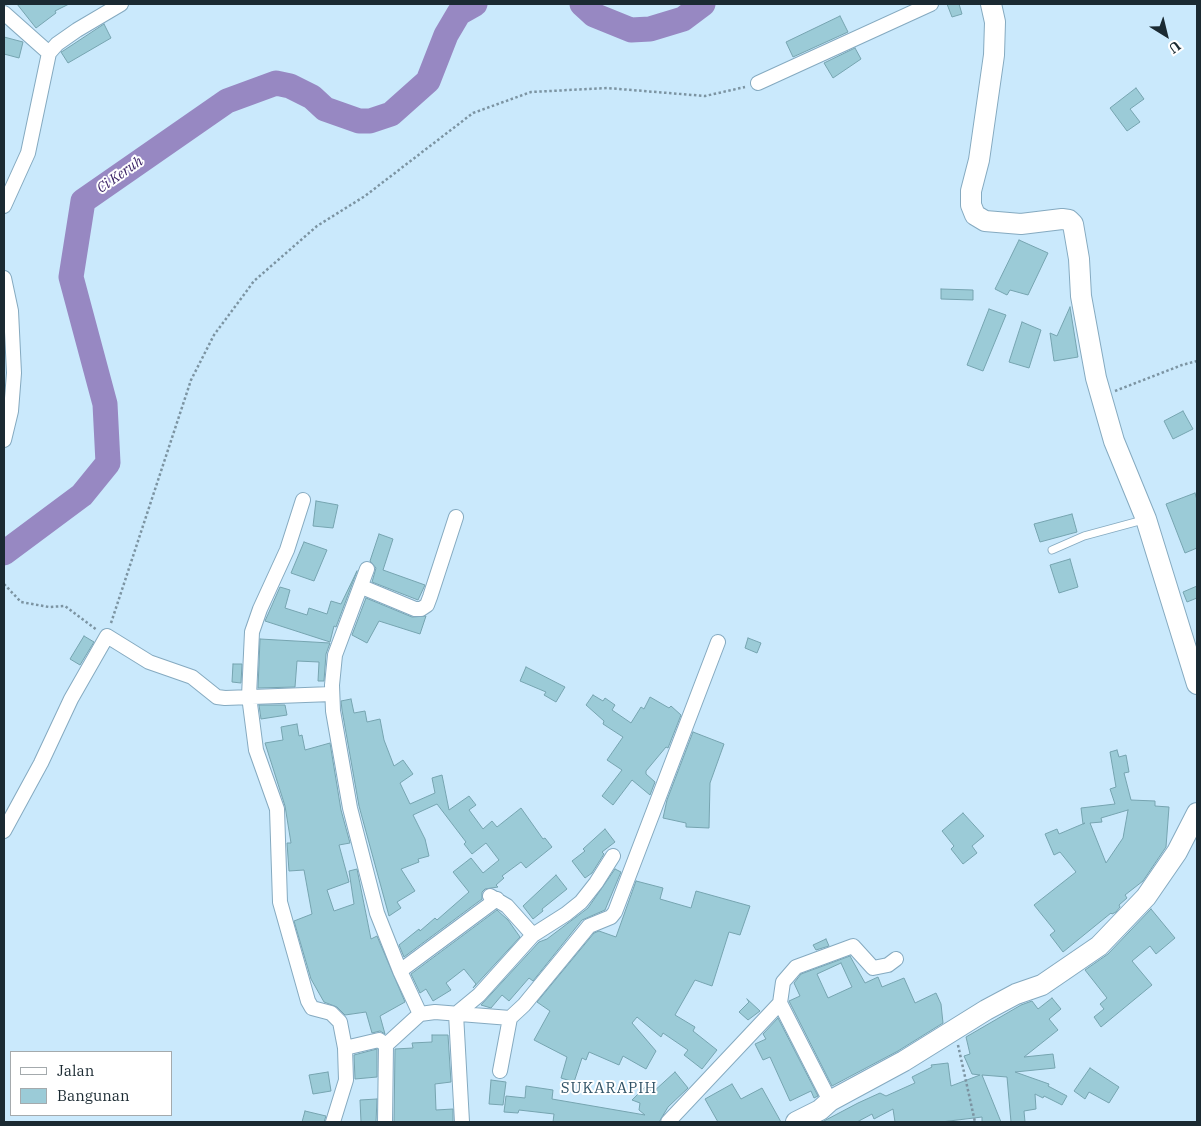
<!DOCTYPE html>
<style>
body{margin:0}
#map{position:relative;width:1201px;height:1126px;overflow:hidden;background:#cae9fc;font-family:"IBM Plex Serif",serif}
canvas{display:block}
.frame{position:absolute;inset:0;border:5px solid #1b2a32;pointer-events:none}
.legend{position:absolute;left:10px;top:1051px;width:162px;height:65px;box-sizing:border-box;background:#fff;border:1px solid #a4aaad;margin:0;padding:6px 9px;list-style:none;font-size:15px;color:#1b2a32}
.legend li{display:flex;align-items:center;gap:10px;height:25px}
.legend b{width:25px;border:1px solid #a4aaad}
.north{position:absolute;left:1141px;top:10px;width:50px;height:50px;-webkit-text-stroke:4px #fff;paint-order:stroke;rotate:144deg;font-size:14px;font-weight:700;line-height:20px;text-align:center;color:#1b2a32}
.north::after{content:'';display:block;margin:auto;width:18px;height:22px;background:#1b2a32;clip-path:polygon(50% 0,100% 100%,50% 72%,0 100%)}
</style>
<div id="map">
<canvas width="1201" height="1126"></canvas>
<div class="frame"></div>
<ul class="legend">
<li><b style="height:6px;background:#fff"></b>Jalan</li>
<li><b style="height:14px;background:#9bcbd7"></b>Bangunan</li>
</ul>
<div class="north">U</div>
</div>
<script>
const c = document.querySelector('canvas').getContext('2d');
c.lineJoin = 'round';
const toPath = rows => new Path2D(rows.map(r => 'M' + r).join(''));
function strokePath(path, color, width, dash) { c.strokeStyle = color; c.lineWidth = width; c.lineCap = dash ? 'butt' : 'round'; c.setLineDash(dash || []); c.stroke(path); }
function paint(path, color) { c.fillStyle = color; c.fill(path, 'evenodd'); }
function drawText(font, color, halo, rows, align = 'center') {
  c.font = font + ' "IBM Plex Serif",serif'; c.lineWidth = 4; c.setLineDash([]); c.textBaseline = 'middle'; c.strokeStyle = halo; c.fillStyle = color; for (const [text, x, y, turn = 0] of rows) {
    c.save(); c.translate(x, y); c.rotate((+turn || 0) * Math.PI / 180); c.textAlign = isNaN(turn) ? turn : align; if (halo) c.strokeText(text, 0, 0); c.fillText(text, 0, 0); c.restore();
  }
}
strokePath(toPath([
 [582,4,594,15,631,30,650,29,683,19,703,4],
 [4,553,82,495,108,463,105,404,71,277,83,201,227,101,276,83,290,86,312,97,325,109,359,121,370,121,391,114,428,81,446,35,459,13,475,4]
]), '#9788c2', 25);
const building = toPath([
 [17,4,69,4,55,11,56,13,36,28,17,4],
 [947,4,959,4,962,14,952,17,947,4],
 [840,16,848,32,793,57,786,42,840,16],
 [104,24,111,38,68,63,61,52,63,51,104,24],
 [4,37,23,42,19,58,4,54,4,37],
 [855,48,861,59,833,78,824,63,855,48],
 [1136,88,1144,99,1130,109,1140,122,1127,131,1110,108,1136,88],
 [1019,240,1048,253,1028,295,1010,290,1007,295,995,289,1019,240],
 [941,289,973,290,973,300,941,299,941,289],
 [1070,307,1078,357,1054,361,1050,333,1057,336,1070,307],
 [989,309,1006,315,983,371,967,365,989,309],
 [1022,322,1041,330,1029,368,1009,362,1022,322],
 [1183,411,1193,429,1173,439,1164,421,1183,411],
 [1195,493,1197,500,1197,548,1185,553,1166,504,1195,493],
 [316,501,338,505,333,528,313,526,316,501],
 [1072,514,1077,532,1040,542,1034,524,1072,514],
 [379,534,393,539,383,570,425,585,418,600,372,582,376,568,370,561,379,534],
 [304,542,327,550,314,581,291,573,304,542],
 [1070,559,1078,587,1059,593,1050,565,1070,559],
 [357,571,336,627,334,626,330,642,265,621,280,587,290,590,285,608,307,615,309,608,327,614,331,601,341,604,357,571],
 [1197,586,1197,598,1187,602,1183,592,1197,586],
 [366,598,412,617,426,616,420,634,379,621,367,643,352,635,366,598],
 [84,636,94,642,80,665,70,659,84,636],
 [748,638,761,643,757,653,745,648,748,638],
 [260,639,330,643,326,654,324,681,318,681,319,662,297,661,295,687,258,688,260,639],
 [233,664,242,664,241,683,232,682,233,664],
 [526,667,565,687,556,702,544,695,546,692,520,681,526,667],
 [593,695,603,701,605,698,615,705,612,710,631,723,641,707,644,709,650,697,669,708,671,706,681,715,668,748,666,747,646,771,646,774,655,782,650,795,632,780,613,805,602,796,622,770,607,760,623,737,603,724,604,721,586,705,593,695],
 [351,699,354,713,365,711,367,722,380,719,384,740,394,766,403,760,413,774,400,783,410,804,435,793,432,778,442,775,449,810,469,796,476,805,469,810,483,829,492,821,497,827,521,808,543,839,545,838,552,847,526,868,521,862,502,876,504,878,496,885,498,887,485,889,482,892,482,899,404,957,399,945,419,929,420,931,435,918,437,920,469,892,453,872,471,858,483,873,499,860,486,843,472,854,464,844,466,842,437,804,413,815,425,839,429,856,418,859,419,862,401,869,415,891,397,902,401,908,389,916,359,806,342,710,341,701,351,699],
 [259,705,285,705,287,715,261,719,259,705],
 [297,724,299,736,302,735,305,750,330,743,341,810,350,843,339,845,349,882,327,890,334,911,354,904,349,871,357,869,371,939,377,936,405,1002,380,1016,385,1034,380,1031,372,1033,366,1012,345,1015,337,1007,324,1002,311,979,294,921,312,914,304,870,289,871,287,843,291,843,285,806,265,743,283,740,281,727,297,724],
 [693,732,724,744,710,783,709,828,686,827,686,823,663,818,667,800,693,732],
 [1117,750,1119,757,1126,755,1129,772,1124,773,1131,800,1155,801,1155,806,1169,807,1166,847,1143,881,1125,895,1127,898,1119,905,1120,907,1116,912,1112,914,1111,913,1063,952,1050,935,1055,931,1034,905,1076,872,1060,852,1054,855,1045,834,1057,829,1059,834,1085,823,1083,824,1081,808,1115,804,1110,789,1116,787,1110,752,1117,750],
 [1128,810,1123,838,1106,863,1090,823,1102,822,1101,818,1128,810],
 [963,813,984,836,972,846,977,853,963,864,951,849,954,846,942,831,963,813],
 [605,829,615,842,602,852,604,854,592,873,585,878,572,861,585,851,583,849,605,829],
 [615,869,621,872,605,910,582,920,533,981,529,978,509,1001,502,995,491,1008,481,1005,539,942,547,939,588,908,615,869],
 [556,875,567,889,542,909,543,911,533,919,523,906,556,875],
 [636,881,663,888,660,899,691,908,696,891,750,906,740,935,729,932,712,986,695,980,675,1015,695,1027,693,1031,717,1050,702,1069,684,1055,688,1050,663,1033,661,1037,637,1017,632,1023,656,1051,646,1069,623,1056,619,1065,589,1052,586,1060,582,1058,574,1082,561,1078,567,1057,534,1040,550,1011,537,1002,594,933,599,931,616,937,636,881],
 [1151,909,1175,938,1156,954,1150,946,1132,961,1152,985,1101,1027,1094,1017,1104,1009,1100,1004,1107,998,1085,970,1108,954,1151,909],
 [497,910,508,920,520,937,473,988,476,984,464,969,446,983,451,990,433,1001,426,989,420,993,411,974,497,910],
 [826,939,829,946,816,950,813,945,826,939],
 [850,956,865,983,878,977,882,987,904,978,915,1003,936,993,941,1004,943,1023,898,1051,832,1086,789,1001,800,996,794,983,801,974,850,956],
 [841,963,852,987,828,998,817,974,841,963],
 [1052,998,1061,1009,1049,1019,1058,1030,1024,1057,1053,1054,1055,1068,1015,1072,1049,1084,1048,1086,1067,1096,1062,1105,1044,1096,1043,1098,1035,1094,1036,1109,1024,1111,1025,1122,1011,1122,1007,1077,982,1075,1001,1122,982,1122,982,1117,941,1122,895,1122,893,1109,874,1119,872,1114,857,1122,822,1122,858,1103,880,1093,886,1096,915,1083,912,1077,932,1067,931,1065,948,1063,951,1086,980,1075,972,1074,964,1056,970,1054,966,1037,1021,1005,1032,1001,1038,1009,1052,998],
 [747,999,760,1011,748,1020,739,1012,749,1002,747,999],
 [778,1018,818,1096,814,1098,811,1091,790,1101,770,1057,763,1060,755,1044,766,1039,763,1034,778,1018],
 [432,1035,448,1035,451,1082,435,1084,436,1110,453,1109,453,1122,394,1122,395,1049,413,1048,412,1043,432,1042,432,1035],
 [377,1049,377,1077,355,1079,354,1055,377,1049],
 [1090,1068,1119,1087,1109,1103,1089,1092,1085,1099,1074,1091,1090,1068],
 [328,1072,331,1091,313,1094,309,1075,328,1072],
 [675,1072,688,1088,668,1107,659,1122,553,1122,554,1114,519,1110,518,1113,504,1112,506,1096,525,1098,526,1086,553,1090,552,1099,645,1115,639,1110,640,1103,632,1100,647,1085,653,1092,675,1072],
 [491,1080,506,1082,503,1105,489,1104,491,1080],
 [732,1084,741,1099,762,1088,781,1122,718,1122,705,1099,732,1084],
 [377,1099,376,1122,361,1122,360,1100,377,1099],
 [305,1111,326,1116,324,1122,302,1122,305,1111]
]);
paint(building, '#9bcbd7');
strokePath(building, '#76a4b0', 1);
const lane = toPath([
 [1052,550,1084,536,1143,520]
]);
const street = toPath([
 [4,13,49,53],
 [758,83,931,4],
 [4,206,28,153,49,53,57,44,77,30,121,4],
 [4,278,11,311,14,373,11,411,4,440],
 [303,500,287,550,260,609,252,632,249,696,256,750,277,809,280,902,308,1001,312,1008,331,1013,340,1022,345,1048],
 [367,569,335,655,332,685,333,711,350,808,377,913,400,971],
 [362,587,415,609,421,609,427,605,430,597,456,517],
 [4,831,41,763,71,699,107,636,149,662,192,677,217,697,225,698,332,694],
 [533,935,566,914,581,902,596,883,613,856],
 [780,1003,830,1101],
 [420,1014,400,971,497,899],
 [500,1071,510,1018,524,1005,589,926,611,917,615,912,718,642],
 [333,1122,346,1080,345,1048,379,1040,386,1045],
 [385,1122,386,1045,420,1014,435,1012,510,1018],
 [462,1122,456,1014,479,995,533,935,507,906,490,896],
 [668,1122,780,1003,783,982,796,967,853,946,873,968,888,965,896,959]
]);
const secondary = toPath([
 [991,4,995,22,994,55,979,160,971,191,971,205,975,215,985,221,1021,224,1062,219,1069,220,1073,224,1079,259,1081,296,1096,378,1114,441,1146,519,1197,684],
 [796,1122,820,1110,830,1101,904,1061,986,1010,1016,994,1042,985,1099,946,1146,897,1177,852,1197,813]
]);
strokePath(lane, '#85aac0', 9);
strokePath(street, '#85aac0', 16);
strokePath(secondary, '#85aac0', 22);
strokePath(toPath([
 [1115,391,1182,365,1197,361,1197,363],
 [4,584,21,602,49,607,65,606,97,630],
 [111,623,191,380,214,335,254,281,317,226,365,196,473,113,531,92,607,88,705,96,745,87],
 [958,1045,975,1122]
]), '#7c94a2', 2.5, [2.5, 2.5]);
strokePath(lane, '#fff', 7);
strokePath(street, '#fff', 14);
strokePath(secondary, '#fff', 20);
drawText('italic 14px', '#351c61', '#fff', [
 ["Ci Keruh",120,175,-35]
]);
c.letterSpacing = '1px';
drawText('15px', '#2f5266', '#fff', [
 ["SUKARAPIH",609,1089]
]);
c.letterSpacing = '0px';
</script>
